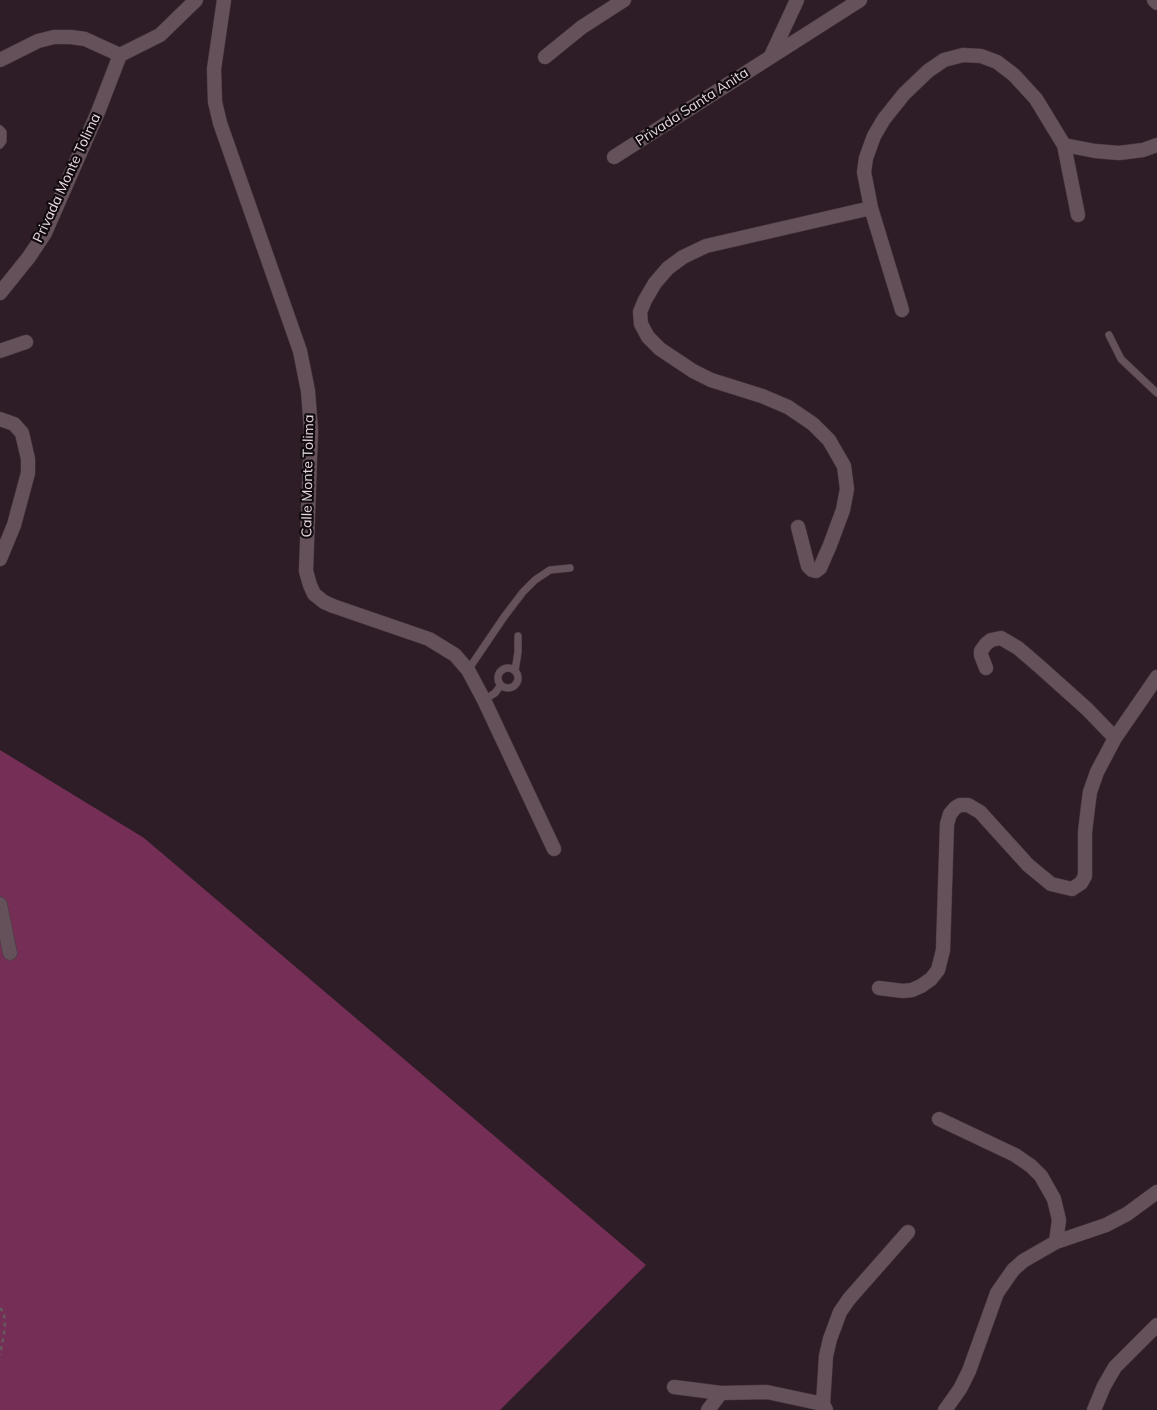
<!DOCTYPE html>
<style>
body{margin:0}
canvas{display:block;background:#2e1d26}
</style>
<canvas width="1157" height="1410"></canvas>
<script>
const c = document.querySelector('canvas').getContext('2d');
c.lineJoin = 'round';
function paint(path, color) { c.fillStyle = color; c.fill(path, 'evenodd'); }
const toPath = rows => new Path2D(rows.map(r => 'M' + r).join(''));
function strokePath(path, color, width, dash) { c.strokeStyle = color; c.lineWidth = width; c.lineCap = dash ? 'butt' : 'round'; c.setLineDash(dash || []); c.stroke(path); }
function drawText(font, color, halo, rows, align = 'center') {
  c.font = font + ' Mulish,sans-serif'; c.lineWidth = 4.5; c.setLineDash([]); c.textBaseline = 'middle'; c.strokeStyle = halo; c.fillStyle = color; for (const [text, x, y, turn = 0] of rows) {
    c.save(); c.translate(x, y); c.rotate((+turn || 0) * Math.PI / 180); c.textAlign = isNaN(turn) ? turn : align; if (halo) c.strokeText(text, 0, 0); c.fillText(text, 0, 0); c.restore();
  }
}
paint(toPath([
 [0,750,144,838,646,1265,500,1410,0,1410]
]), '#752f56');
const service = toPath([
 [0,129,3,132,3,141,0,145],
 [1109,335,1121,359,1157,393],
 '498 678a10 10 0 1 1 20 0a10 10 0 1 1-20 0Z',
 [468,670,504,617,523,592,535,580,550,570,570,568],
 [515,671,518,652,518,636],
 [484,700,495,693,501,685]
]);
const minor = toPath([
 [224,0,214,69,215,102,220,123,300,351,308,391,311,430,306,571,310,585,314,594,324,602,333,606,429,639,455,655,468,670,484,700,554,849],
 [1154,0,1157,3],
 [120,55,160,35,196,0],
 [771,56,797,0],
 [545,57,582,27,624,0],
 [0,60,38,41,54,37,71,37,85,39,120,55],
 [1064,145,1095,151,1119,153,1143,150,1157,145],
 [614,157,860,0],
 [0,293,29,257,45,233,98,112,120,55],
 [902,310,871,208,864,172,866,158,874,136,884,119,904,94,928,71,944,60,963,55,981,56,997,62,1014,75,1036,99,1064,145,1078,215],
 [0,351,26,342],
 [0,419,14,424,22,433,28,459,28,473,14,525,0,559],
 [798,527,808,566,812,570,816,571,820,568,830,545,843,510,847,489,844,466,829,440,813,424,788,407,762,396,711,380,693,371,660,349,648,337,641,324,640,312,645,300,655,283,668,268,683,257,706,246,871,208],
 [986,668,981,655,981,651,986,644,991,640,1001,638,1018,648,1039,666,1087,709,1115,738],
 [0,904,10,953],
 [879,988,903,991,912,990,921,986,931,979,938,970,943,950,947,824,950,814,955,808,960,805,968,805,980,812,1028,865,1051,884,1072,889,1081,883,1085,876,1085,832,1088,807,1090,792,1097,772,1115,738,1157,677],
 [939,1119,1015,1155,1031,1166,1041,1176,1054,1199,1059,1220,1056,1242],
 [674,1387,721,1393,767,1392,823,1404],
 [708,1410,721,1393],
 [826,1410,823,1404,826,1356,830,1339,840,1312,849,1299,908,1232],
 [945,1410,960,1389,969,1371,997,1293,1013,1270,1023,1261,1056,1242,1106,1225,1127,1214,1157,1192],
 [1094,1410,1104,1386,1115,1367,1157,1325]
]);
strokePath(service, '#473941', 8);
strokePath(minor, '#473941', 15);
strokePath(toPath([
 [0,1308,4,1313,5,1328,0,1355]
]), '#67585f', 2.5, [4, 4]);
strokePath(service, '#64515a', 7);
strokePath(minor, '#64515a', 14);
drawText('14px', '#e5d9de', '#110a0e', [
 ["Privada Santa Anita",692,107,-33],
 ["Privada Monte Tolima",67,178,-65],
 ["Calle Monte Tolima",308,476,-89]
]);
</script>
